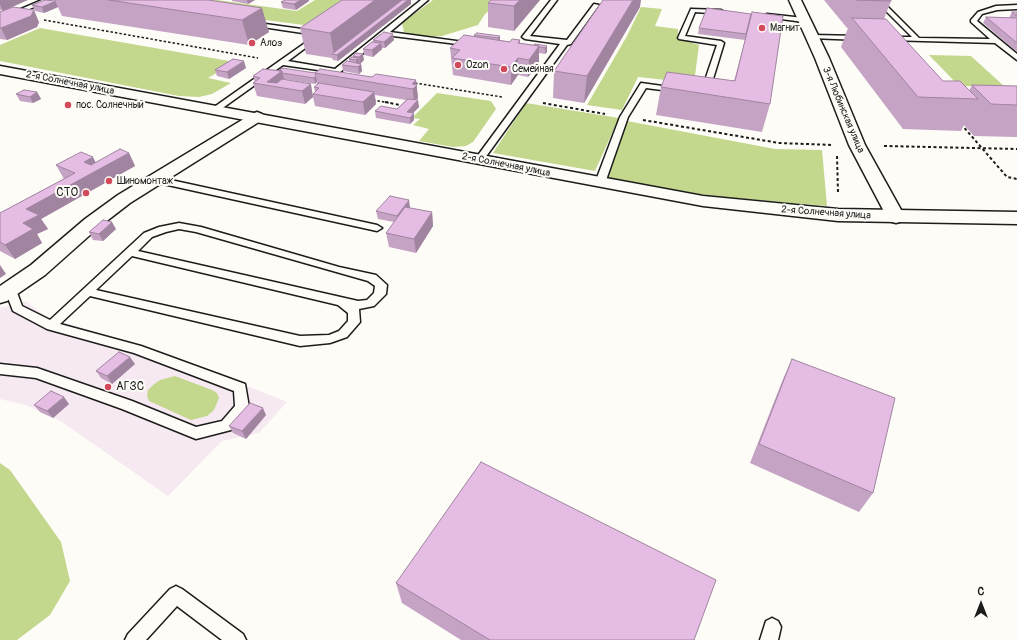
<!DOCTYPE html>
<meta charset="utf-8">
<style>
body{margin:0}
#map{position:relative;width:1017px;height:640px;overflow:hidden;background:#fdfcf7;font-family:Pangolin,sans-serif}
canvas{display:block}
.north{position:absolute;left:961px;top:584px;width:40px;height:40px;-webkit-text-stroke:3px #fdfcf7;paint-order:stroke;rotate:0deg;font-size:11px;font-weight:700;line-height:16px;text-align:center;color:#1c1c1c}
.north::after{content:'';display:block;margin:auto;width:14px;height:18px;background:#1c1c1c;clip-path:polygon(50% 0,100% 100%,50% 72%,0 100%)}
</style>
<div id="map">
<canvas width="1017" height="640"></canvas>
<div class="north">С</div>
</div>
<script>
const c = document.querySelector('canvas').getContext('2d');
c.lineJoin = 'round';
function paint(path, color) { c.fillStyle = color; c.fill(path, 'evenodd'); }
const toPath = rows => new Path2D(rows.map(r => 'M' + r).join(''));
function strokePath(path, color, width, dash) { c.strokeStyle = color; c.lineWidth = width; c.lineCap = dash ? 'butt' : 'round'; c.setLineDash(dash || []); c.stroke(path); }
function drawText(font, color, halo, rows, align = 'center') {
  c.font = font + ' Pangolin,sans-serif'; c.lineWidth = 4; c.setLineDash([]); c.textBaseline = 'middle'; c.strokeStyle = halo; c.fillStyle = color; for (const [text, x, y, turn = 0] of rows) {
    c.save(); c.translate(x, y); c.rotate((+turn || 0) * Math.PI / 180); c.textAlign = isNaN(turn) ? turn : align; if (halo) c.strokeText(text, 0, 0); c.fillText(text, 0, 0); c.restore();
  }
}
paint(toPath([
 [26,301,46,317,169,354,287,402,259,433,222,441,168,496,62,422,26,405,0,399,0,308]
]), '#f6e9f1');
paint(toPath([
 [110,0,217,0,297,11,315,0,355,0,319,16,304,25],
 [433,0,501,0,485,14,478,25,465,29,442,36,426,37,404,32,402,23],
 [641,7,662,9,655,26,678,29,678,38,699,45,694,83,638,77,622,110,587,105,627,36],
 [40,28,235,62,208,78,231,83,212,94,199,97,179,96,0,61,0,45],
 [929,55,971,56,1005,87,959,86],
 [437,93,491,101,496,109,473,142,466,146,453,147,419,141,429,129,413,125,420,119,412,118],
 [526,103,619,118,595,171,493,153],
 [627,121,775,149,822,150,827,206,711,196,607,178],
 [175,376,212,390,217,393,219,398,214,410,207,416,191,420,149,401,147,396,148,390,153,385,160,380],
 [0,463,10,470,61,542,70,581,50,615,17,640,0,640]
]), '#c3d78d');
const lane = toPath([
 [42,0,50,0,0,22,0,18,42,0],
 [421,0,428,0,390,32,471,43,474,45,473,46,385,35,339,73,283,65,217,112,210,110,315,36,320,37,288,61,335,69,421,0],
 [551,0,557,0,530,36,567,40,594,4,599,5,571,44,567,45,482,162,476,162,476,158,560,44,525,39,522,37,551,0],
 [875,0,881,0,919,38,990,39,971,22,971,20,978,12,996,6,1017,5,1017,9,997,10,982,14,977,21,1017,54,1017,60,995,43,887,40,887,38,889,37,912,37,875,0],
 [691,9,721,10,724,12,721,14,695,12,685,36,721,41,724,43,709,92,705,94,701,92,717,45,679,39,678,38,691,9],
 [767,14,804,18,807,20,804,22,765,17,764,16,767,14],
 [251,22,316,31,319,33,316,35,249,25,249,23,251,22],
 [812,35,861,36,864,38,861,40,810,38,810,36,812,35],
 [641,83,677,88,681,90,677,92,646,88,628,117,605,183,603,185,597,185,595,183,620,117,641,83],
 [157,177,377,225,382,228,377,231,154,182,152,180,157,177],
 [179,223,201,227,339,267,376,275,387,285,386,294,374,306,359,309,360,322,347,337,330,343,300,346,90,296,60,324,141,346,245,384,249,407,231,430,196,439,122,409,36,378,0,374,0,364,37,368,132,401,196,427,222,421,235,406,234,391,134,353,47,329,13,311,5,290,11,286,15,287,22,306,50,320,144,233,159,227,179,223],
 [179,229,196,232,368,281,375,286,374,293,367,300,358,301,138,251,152,237,166,232,179,229],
 [132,256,338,305,348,313,348,321,339,331,329,335,300,336,96,290,132,256],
 [176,586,182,589,243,634,246,640,222,640,177,606,146,640,125,640,128,634,170,589,176,586],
 [772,618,778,621,781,627,778,640,760,640,766,621,772,618]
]);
const street = toPath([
 [789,0,801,0,829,58,865,145,905,217,903,221,896,223,889,221,849,145,815,58,789,0],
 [257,112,262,114,265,117,262,120,130,203,99,227,45,275,7,301,0,303,0,286,31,265,85,219,118,195,252,114,257,112]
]);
const secondary = toPath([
 [0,66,703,196,838,209,1017,212,1017,224,838,221,703,206,0,74,0,66]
]);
strokePath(lane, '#1c1c1c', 3);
strokePath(street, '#1c1c1c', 3);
strokePath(secondary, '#1c1c1c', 3);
strokePath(toPath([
 [44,20,258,58],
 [415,83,502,97],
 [373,100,390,103]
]), '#1c1c1c', 1.5, [2.5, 2]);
strokePath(toPath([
 [385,102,400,105],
 [543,103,605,114],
 [643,120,779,143,833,145],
 [961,124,1007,177,1017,179],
 [884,146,1017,149],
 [837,156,838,193]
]), '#1c1c1c', 2, [3, 2.5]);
paint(lane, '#fdfcf7');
paint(street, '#fdfcf7');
paint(secondary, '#fdfcf7');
paint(toPath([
 [0,0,3,11,0,10],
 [55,0,208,0,269,32,249,45,62,16,58,7,44,13,35,11,32,5,55,1],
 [232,0,255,0,248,4,232,1],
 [285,0,309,0,309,1,296,10,283,8,281,2],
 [342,0,411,0,411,4,338,61,333,60,332,58,306,54,300,28],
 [540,0,514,31,488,27,488,3],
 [824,0,891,0,891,1,884,19,943,81,969,91,972,85,1017,86,1017,137,974,136,964,125,961,131,903,129,841,47,848,28,847,28],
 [640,7,584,103,553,98,554,71],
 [0,12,39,22,37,27,7,40,0,39],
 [1012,12,1017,12,1017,51,1016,51,983,23,986,17,1009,18],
 [751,14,770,104,762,132,656,115,661,87,734,81,745,40,698,34,699,28],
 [474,35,500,36,500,40,510,42,520,40,520,43,534,45,547,46,547,52,545,54,539,53,539,63,528,77,518,75,511,85,453,75,450,48,474,37],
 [373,40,394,40,385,48,382,48,382,49,373,57,364,55,363,49,373,42],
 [356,53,364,60,360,64,359,63,361,64,362,71,359,74,343,71,342,65,349,61,349,59,353,57,353,56],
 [246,68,229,79,217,76,215,70],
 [263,69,416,80,418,98,416,100,419,107,413,113,414,113,414,120,410,124,376,118,375,111,397,109,406,100,375,95,376,104,365,115,315,106,313,97,305,104,257,96,253,83,255,82,253,76],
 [284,79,315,84,317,82,317,84,314,87,315,92,313,94,284,80],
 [37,92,41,99,33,103,20,101,16,94],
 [129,153,135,166,41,219,48,229,37,234,42,243,15,259,0,251,0,213,64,179,56,165,96,162],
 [410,207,410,208,432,212,433,226,416,253,389,247,386,233,394,222,378,219,376,211],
 [116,229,103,241,93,240,89,232],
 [792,359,873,493,859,512,750,463,783,379],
 [135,364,112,384,101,378,96,371],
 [69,404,53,418,40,412,34,405],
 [266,415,246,439,233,433,229,426],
 [396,583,694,640,461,640,402,603]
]), '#c5a3c4');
paint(toPath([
 [0,0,28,0,3,11,0,5],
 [247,0,255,0,248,4],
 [301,0,309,0,309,1,296,10,294,4],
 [375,0,411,0,411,4,338,61,337,55,334,55,330,33],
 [520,0,540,0,514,31,514,6],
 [633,0,641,0,640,7,584,103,587,76],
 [55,1,58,7,44,13,42,7],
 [262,8,269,32,249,45,242,20],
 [34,10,39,22,37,27,7,40,1,28],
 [393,34,394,40,385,48,384,42],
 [500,36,500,42,498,45,498,38],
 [520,40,520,57,518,58,518,75,511,85,511,67,518,43],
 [381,43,382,49,373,57,372,50],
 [539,46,539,63,528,77,529,60],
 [547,46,547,52,545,54,545,48],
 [363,54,364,60,360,64,359,57],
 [358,58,360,64,357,67,356,60],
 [244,61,246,68,229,79,227,72],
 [361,64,362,71,359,74,358,67],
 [282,71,285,83,279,88,267,82],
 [316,76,317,82,315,84,314,78],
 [416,80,418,98,414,102,412,84],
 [311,84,313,97,305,104,302,91],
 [37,92,41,99,33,103,30,97],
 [374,92,376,104,365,115,363,102],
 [418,100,419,107,409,117,407,112],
 [414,113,414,120,410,124,410,118],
 [129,153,135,166,41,219,48,229,37,234,42,243,15,259,5,245,23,223,26,209,90,174,84,162,93,157,99,169],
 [409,200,410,207,398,223,397,216],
 [432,212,433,226,416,253,414,239],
 [112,222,116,229,103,241,99,234],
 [0,265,6,274,0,278],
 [130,357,135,364,112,384,107,376],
 [64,397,69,404,53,418,47,411],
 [263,408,266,415,246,439,242,431]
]), '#a084a0');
const building = toPath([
 [45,0,56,1,42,7,32,5,45,0],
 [109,0,208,0,262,8,242,20,109,0],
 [285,0,301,0,294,4,281,2,285,0],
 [342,0,375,0,330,33,300,28,342,0],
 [402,0,408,0,337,55,332,54,402,0],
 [491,0,520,0,514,6,488,3,491,0],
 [603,0,633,0,587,76,554,71,603,0],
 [857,0,891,0,891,1,857,0],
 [13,7,34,10,31,16,1,28,0,28,0,12,13,7],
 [707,8,751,14,746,34,699,28,707,8],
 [752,12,783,16,770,104,661,87,667,72,735,81,752,12],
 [1012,12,1017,12,1017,16,1012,12],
 [986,17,1017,18,1017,43,986,17],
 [852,18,886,19,943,81,960,81,978,99,918,97,852,18],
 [384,32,393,34,384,42,373,40,384,32],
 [477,33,500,36,498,38,474,35,477,33],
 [464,35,510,42,512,39,520,40,518,43,539,46,529,60,518,58,511,67,452,58,460,50,450,48,464,35],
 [372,42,381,43,372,50,363,49,372,42],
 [535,44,547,46,545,48,539,47,539,46,534,45,535,44],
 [356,53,363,54,359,57,353,56,356,53],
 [352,57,358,58,356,60,349,59,352,57],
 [233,59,244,61,227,72,215,70,233,59],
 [347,61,361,64,358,67,342,65,347,61],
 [282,68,315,73,316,76,314,78,282,73,282,71,279,71,282,68],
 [263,69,282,71,267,82,277,83,282,79,311,84,302,91,253,83,260,78,253,76,263,69],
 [320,69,372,77,376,74,416,80,412,84,417,85,413,89,315,73,320,69],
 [319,83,374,92,363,102,313,94,319,88,314,87,319,83],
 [972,85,1017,86,1017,105,991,104,972,85],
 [24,90,37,92,30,97,16,94,24,90],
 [408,99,418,100,407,112,414,113,410,118,375,111,381,106,397,109,408,99],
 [120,149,129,153,26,209,39,215,23,223,33,229,5,245,0,242,0,213,75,173,56,165,81,152,93,157,84,162,91,165,120,149],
 [390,196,409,200,397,216,376,211,390,196],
 [405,207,432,212,414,239,386,233,405,207],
 [103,220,112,222,99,234,89,232,103,220],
 [119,352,130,357,107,376,96,371,119,352],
 [792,359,895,398,873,493,759,444,792,359],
 [51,391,64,397,47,411,34,405,51,391],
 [250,403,263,408,242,431,229,426,250,403],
 [481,462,716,580,694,640,490,640,396,583,481,462]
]);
paint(building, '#e5bde4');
strokePath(building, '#a084a0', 1);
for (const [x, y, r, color] of [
 [762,28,4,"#d1495b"],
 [252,43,4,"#d1495b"],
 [458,65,4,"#d1495b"],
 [504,69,4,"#d1495b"],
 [68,105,4,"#d1495b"],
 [109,181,4,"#d1495b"],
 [86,193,4,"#d1495b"],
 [108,387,4,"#d1495b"]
]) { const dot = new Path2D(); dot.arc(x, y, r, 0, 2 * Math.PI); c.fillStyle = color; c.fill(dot); strokePath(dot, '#fdfcf7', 1.5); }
drawText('10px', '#1c1c1c', '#fdfcf7', [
 ["Магнит",770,28],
 ["Алоэ",260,43],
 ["Ozon",466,65],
 ["Семейная",512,69],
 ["пос. Солнечный",76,105],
 ["Шиномонтаж",117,181]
], 'left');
drawText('10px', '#1c1c1c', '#fdfcf7', [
 ["2-я Солнечная улица",70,83,11],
 ["3-я Любинская улица",843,110,67],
 ["2-я Солнечная улица",506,165,11],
 ["2-я Солнечная улица",826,213,4]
]);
drawText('12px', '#1c1c1c', '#fdfcf7', [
 ["СТО",78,193],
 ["АГЗС",116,387,"left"]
], 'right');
</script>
